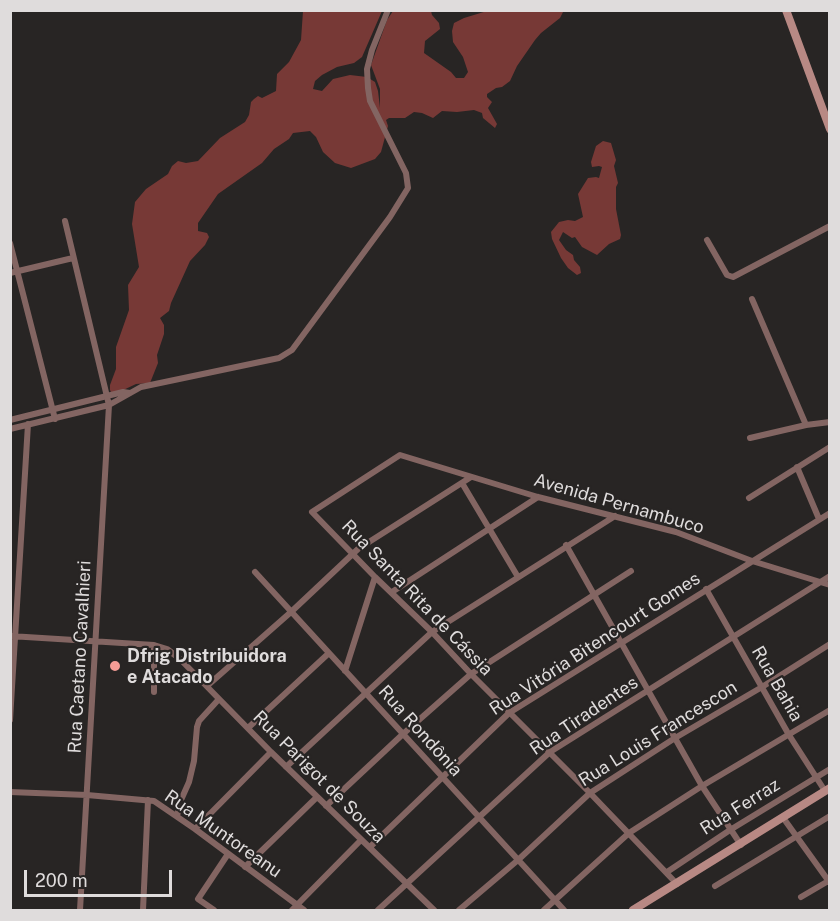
<!DOCTYPE html>
<meta charset="utf-8">
<style>
body{margin:0}
#map{position:relative;width:840px;height:921px;overflow:hidden;background:#282524;font-family:"Public Sans",sans-serif}
canvas{display:block}
.frame{position:absolute;inset:0;border:12px solid #dfdcdc;pointer-events:none}
.scale{position:absolute;left:24px;top:870px;width:148px;height:27px;box-sizing:border-box;border:3px solid #dfdcdc;border-top:0;padding-left:8px;font-size:18px;line-height:21px;white-space:nowrap;color:#dfdcdc;-webkit-text-stroke:4px #282524;paint-order:stroke}
</style>
<div id="map">
<canvas width="840" height="921"></canvas>
<div class="frame"></div>
<div class="scale">200 m</div>
</div>
<script>
const c = document.querySelector('canvas').getContext('2d');
c.lineJoin = 'round';
function paint(path, color) { c.fillStyle = color; c.fill(path, 'evenodd'); }
const toPath = rows => new Path2D(rows.map(r => 'M' + r).join(''));
function strokePath(path, color, width, dash) { c.strokeStyle = color; c.lineWidth = width; c.lineCap = dash ? 'butt' : 'round'; c.setLineDash(dash || []); c.stroke(path); }
function drawText(font, color, halo, rows, align = 'center') {
  c.font = font + ' "Public Sans",sans-serif'; c.lineWidth = 4.5; c.setLineDash([]); c.textBaseline = 'middle'; c.strokeStyle = halo; c.fillStyle = color; for (const [text, x, y, turn = 0] of rows) {
    c.save(); c.translate(x, y); c.rotate((+turn || 0) * Math.PI / 180); c.textAlign = isNaN(turn) ? turn : align; if (halo) c.strokeText(text, 0, 0); c.fillText(text, 0, 0); c.restore();
  }
}
paint(toPath([
 [561,10,563,12,560,18,541,33,535,40,517,66,510,81,502,87,496,88,487,94,487,97,492,102,488,108,497,124,495,128,483,118,482,113,474,110,457,112,442,111,433,118,422,113,414,112,405,118,389,118,386,120,388,126,381,152,375,159,351,168,335,163,323,152,316,137,310,131,293,133,289,139,274,149,262,163,218,194,198,223,198,231,207,233,209,237,205,245,190,261,171,303,169,311,160,318,164,325,164,334,157,355,158,363,150,383,136,384,117,393,112,394,110,390,110,385,116,369,116,347,129,310,128,285,139,267,132,224,135,202,146,189,168,174,172,166,178,161,186,163,198,161,220,138,245,122,249,115,251,102,254,99,258,96,262,98,276,91,277,74,289,62,301,40,303,11,382,11,362,57,354,63,337,67,322,75,315,81,313,89,322,91,333,79,350,75,367,77,375,82,378,91,380,108,380,89,371,65,387,20,393,11,431,11,432,15,439,23,440,29,425,41,424,53,451,72,456,78,464,78,468,72,463,57,453,42,452,31,454,23,464,18,487,11],
 [603,141,611,143,616,160,614,166,618,183,616,187,616,209,621,235,620,239,609,244,597,255,582,247,575,237,572,238,563,232,559,240,566,250,573,255,574,260,580,267,581,273,577,275,568,268,561,258,552,239,551,232,559,222,568,220,575,221,583,217,578,194,588,178,596,177,599,178,602,167,599,166,592,167,591,162,596,146]
]), '#773936');
strokePath(toPath([
 [65,221,109,405,80,910],
 [707,240,727,275,733,277,830,226],
 [10,243,55,419],
 [10,273,73,258],
 [752,299,806,425],
 [10,420,123,392,130,393],
 [10,429,109,405,141,387,279,358,292,350,390,217,408,188,406,173,370,101,368,88,367,69,372,50,388,10],
 [750,438,806,425,830,422],
 [797,467,819,519],
 [462,483,518,577],
 [749,498,830,447],
 [566,545,702,786,741,845],
 [255,572,564,910],
 [706,589,789,735,825,791],
 [392,592,538,497],
 [10,636,154,645,167,649,180,659,271,752,434,910],
 [154,645,154,692],
 [345,671,375,577],
 [207,686,291,612,358,549,471,477],
 [10,720,28,424],
 [248,728,329,653],
 [286,767,432,632,615,516],
 [10,792,87,795,154,801,195,829,304,910],
 [326,806,403,734,471,674,631,571],
 [177,816,181,800,189,782,194,761,197,727,199,721,219,699],
 [784,819,830,883],
 [195,829,271,752],
 [370,847,509,713,830,513],
 [245,867,317,797],
 [667,872,730,830,830,769],
 [677,884,590,793,471,674,432,632,375,577,312,512,400,455,538,497,676,532,752,561,830,585],
 [715,886,830,816],
 [801,897,830,880],
 [143,910,148,800],
 [214,910,198,899,228,854],
 [292,910,361,840],
 [378,910,550,752,830,576],
 [459,910,518,860,590,793,675,738,762,687,830,644],
 [544,910,629,833,702,786,830,710]
]), '#836562', 6);
strokePath(toPath([
 [786,10,830,129],
 [633,910,830,788]
]), '#b88984', 8);
for (const [x, y, r, color] of [
 [115,666,6,"#f59c95"]
]) { const dot = new Path2D(); dot.arc(x, y, r, 0, 2 * Math.PI); c.fillStyle = color; c.fill(dot); strokePath(dot, '#282524', 2); }
drawText('18px', '#dfdcdc', '#282524', [
 ["Avenida Pernambuco",619,504,16],
 ["Rua Santa Rita de Cássia",417,598,46],
 ["Rua Vitória Bitencourt Gomes",595,644,-33],
 ["Rua Caetano Cavalhieri",80,657,-87],
 ["Rua Bahia",777,684,60],
 ["Rua Tiradentes",584,716,-34],
 ["Rua Rondônia",420,731,48],
 ["Rua Louis Francescon",658,734,-32],
 ["Rua Parigot de Souza",319,777,45],
 ["Rua Ferraz",740,807,-32],
 ["Rua Muntoreanu",223,834,35]
]);
drawText('bold 18px', '#dfdcdc', '#282524', [
 ["Dfrig Distribuidora",127,656],
 ["e Atacado",127,677]
], 'left');
</script>
